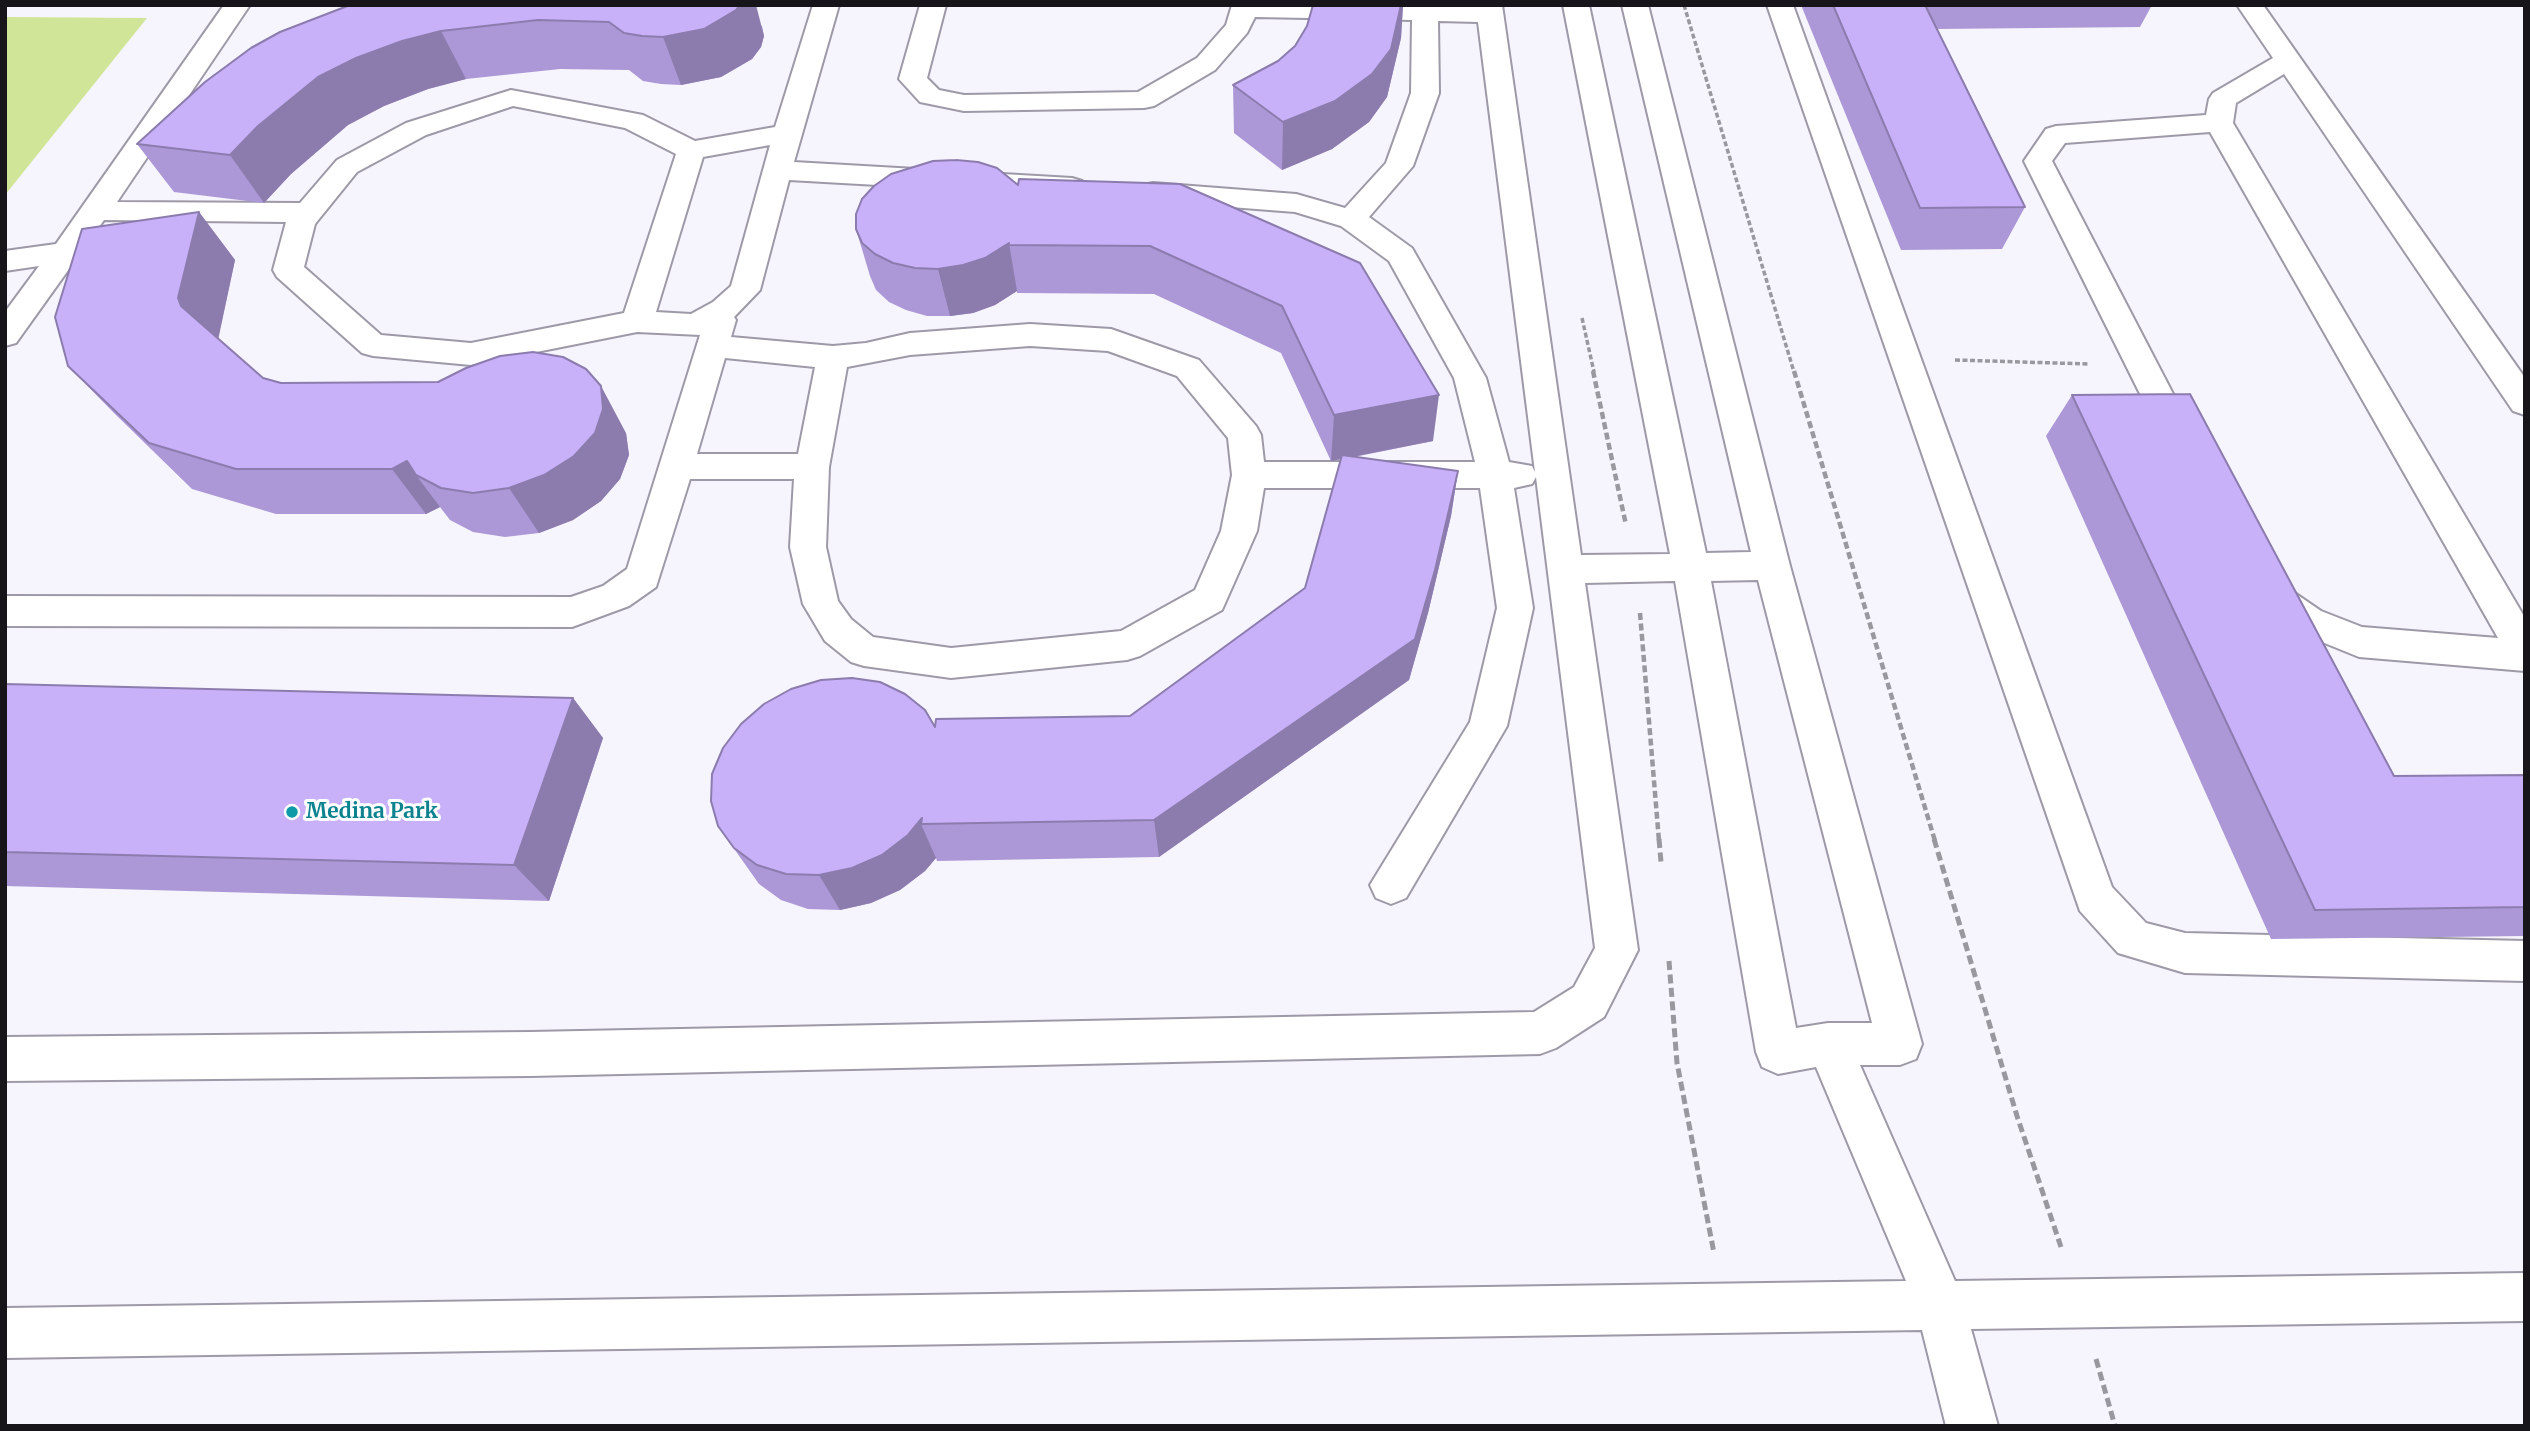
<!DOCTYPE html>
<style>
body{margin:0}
#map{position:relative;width:2530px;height:1431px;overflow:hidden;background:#f6f4fd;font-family:Merriweather,serif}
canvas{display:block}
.frame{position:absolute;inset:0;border:7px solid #17151a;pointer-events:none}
</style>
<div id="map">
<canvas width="2530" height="1431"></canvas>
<div class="frame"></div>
</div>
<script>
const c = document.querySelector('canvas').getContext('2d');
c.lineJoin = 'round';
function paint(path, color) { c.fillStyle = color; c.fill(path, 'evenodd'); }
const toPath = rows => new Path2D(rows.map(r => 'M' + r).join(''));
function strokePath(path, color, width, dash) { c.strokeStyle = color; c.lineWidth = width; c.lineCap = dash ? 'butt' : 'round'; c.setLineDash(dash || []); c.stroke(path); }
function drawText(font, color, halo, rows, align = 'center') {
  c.font = font + ' Merriweather,serif'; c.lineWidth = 6; c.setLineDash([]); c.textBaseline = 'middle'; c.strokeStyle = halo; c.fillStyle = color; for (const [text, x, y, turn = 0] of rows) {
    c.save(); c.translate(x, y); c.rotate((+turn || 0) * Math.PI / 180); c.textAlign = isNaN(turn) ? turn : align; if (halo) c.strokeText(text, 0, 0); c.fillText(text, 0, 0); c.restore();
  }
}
paint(toPath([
 [5,17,147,18,5,195]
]), '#d0e598');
const minor = toPath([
 [224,5,250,5,117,202,300,203,337,160,406,123,511,90,643,115,695,141,775,127,813,5,839,5,794,162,1072,178,1082,181,1086,187,1082,193,1072,196,789,180,760,290,734,317,736,320,731,337,833,346,866,343,910,333,1030,324,1111,329,1199,360,1256,426,1261,435,1264,462,1475,462,1454,378,1389,261,1341,226,1295,212,1153,201,1143,199,1138,192,1143,185,1153,183,1296,194,1345,208,1386,163,1411,93,1412,20,1255,17,1247,33,1215,70,1154,106,1144,108,964,111,920,102,899,79,920,5,946,5,927,78,939,90,964,95,1138,92,1197,58,1226,25,1232,5,1502,5,1581,555,1670,554,1563,5,1589,5,1706,553,1751,552,1622,5,1648,5,1790,566,1922,1044,1916,1059,1900,1065,1860,1065,1955,1281,2525,1273,2525,1321,1971,1329,1998,1426,1946,1426,1922,1330,5,1358,5,1308,1906,1281,1816,1067,1778,1074,1762,1067,1756,1052,1675,581,1585,583,1638,950,1604,1017,1556,1048,1540,1054,530,1076,5,1081,5,1037,530,1032,1534,1012,1574,987,1595,948,1536,477,1532,484,1514,488,1533,608,1507,726,1406,898,1391,904,1376,898,1370,885,1470,722,1497,608,1480,488,1264,488,1257,531,1222,610,1140,656,1127,660,951,678,864,666,851,662,825,641,803,604,790,547,794,479,690,479,656,587,629,606,572,627,5,626,5,596,571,597,603,586,627,569,700,335,637,332,471,365,373,356,362,353,277,277,273,270,286,222,104,220,16,343,5,346,5,312,39,266,5,271,5,251,56,244,224,5],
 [1438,21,1478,22,1535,472,1532,466,1509,462,1486,378,1412,248,1369,217,1413,166,1439,93,1438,21],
 [513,106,625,128,676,154,624,313,471,343,381,335,304,267,315,224,357,172,426,135,513,106],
 [770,145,731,286,713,302,691,314,656,312,703,157,770,145],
 [1030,346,1108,351,1177,376,1228,438,1232,475,1221,531,1195,590,1121,631,951,648,873,637,851,619,838,601,826,547,829,467,847,367,910,355,1030,346],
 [725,358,815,367,798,454,697,454,725,358],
 [1758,580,1872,1023,1828,1023,1796,1028,1711,581,1758,580],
 [1767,5,1793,5,2112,887,2146,923,2185,933,2525,941,2525,981,2185,973,2118,953,2080,911,1767,5],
 [2237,5,2263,5,2525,378,2525,415,2513,411,2284,74,2236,103,2233,123,2525,618,2525,671,2359,657,2295,631,2254,603,2249,593,2254,583,2267,579,2280,583,2321,611,2362,627,2498,638,2210,132,2065,143,2052,161,2198,442,2193,451,2181,454,2169,451,2164,442,2024,161,2046,129,2056,126,2206,115,2209,99,2213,93,2273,58,2237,5]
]);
strokePath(minor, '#9d99a7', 4);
strokePath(toPath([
 [1684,5,1794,372],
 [1582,318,1594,372],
 [1955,360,2089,364]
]), '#9a989f', 3.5, [5, 2.5]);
strokePath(toPath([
 [1593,371,1626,525],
 [1794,371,1935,841],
 [1640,613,1659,841]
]), '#9a989f', 4.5, [7, 3.5]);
strokePath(toPath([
 [1659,839,1661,862],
 [1934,839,2017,1116,2061,1247],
 [1669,961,1677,1063,1714,1253],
 [2096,1359,2115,1426]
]), '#9a989f', 5, [9, 4.5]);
paint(minor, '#fff');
paint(toPath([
 [350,5,762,26,764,36,761,47,752,59,721,77,681,85,661,84,643,81,629,70,560,69,466,79,428,89,384,106,348,125,291,174,264,203,174,192,137,144],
 [1313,5,1403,5,1401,38,1387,97,1369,122,1332,149,1282,170,1234,133,1233,85,1278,61,1295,46,1307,26],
 [1801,5,2152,5,2140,27,1937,29,2025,207,2002,249,1901,250],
 [1180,184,1433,441,1354,457,1458,471,1451,516,1428,613,1409,680,1159,857,937,861,936,858,925,871,900,890,871,903,840,910,808,909,781,900,759,884,718,826,935,727,1130,716,1305,588,1341,459,1331,461,1281,353,1154,294,1017,293,1017,291,995,305,973,313,950,316,927,316,906,310,889,302,876,290,870,276,856,229,1018,185],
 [199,212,235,260,218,338,263,378,281,383,626,433,629,455,620,479,601,501,573,520,539,533,505,537,473,532,450,520,440,507,426,514,276,514,192,489,113,412,68,366],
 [2072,395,2394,776,2525,775,2525,936,2271,939,2046,436],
 [5,684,573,698,603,738,549,901,5,886]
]), '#ac98d6');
paint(toPath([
 [740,5,756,5,764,36,761,47,752,59,721,77,681,85,663,37],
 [1401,5,1403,5,1401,38,1387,97,1369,122,1332,149,1282,170,1283,122],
 [441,31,466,79,428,89,384,106,348,125,291,174,264,203,230,155,258,126,318,77,356,58,402,41],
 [199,212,235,260,217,345,181,306,178,298],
 [1009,243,1017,291,995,305,973,313,950,316,938,269],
 [601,386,626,433,629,455,620,479,601,501,573,520,539,533,509,488],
 [1439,395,1433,441,1331,461,1334,415],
 [407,461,416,475,440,507,426,514,392,469],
 [1458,471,1451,516,1428,613,1409,680,1159,857,1154,820],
 [573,698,603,738,549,901,514,865],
 [922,818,921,824,936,858,925,871,900,890,871,903,840,910,819,875]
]), '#8c7cae');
const building = toPath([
 [350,5,740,5,736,10,704,29,663,37,642,36,624,33,609,22,538,20,441,31,402,41,356,58,318,77,258,126,230,155,137,144,205,82,251,48,280,32,350,5],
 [1313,5,1401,5,1391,49,1372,74,1335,101,1283,122,1233,85,1278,61,1295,46,1307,26,1313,5],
 [1833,5,1925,5,2025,207,1920,208,1833,5],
 [956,160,978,162,997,168,1018,185,1019,179,1180,184,1360,263,1439,395,1334,415,1282,306,1150,246,1008,245,1009,243,985,258,963,265,938,269,915,268,893,263,875,254,862,243,856,229,856,214,862,199,874,186,891,174,933,161,956,160],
 [199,212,178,298,181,306,263,378,281,383,438,382,466,368,500,356,533,352,563,357,586,369,601,386,603,409,595,433,574,456,544,475,509,488,473,493,441,488,416,475,407,461,392,469,236,469,149,443,68,366,55,317,82,229,199,212],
 [2190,394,2394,776,2525,775,2525,907,2315,910,2072,395,2190,394],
 [1342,455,1458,471,1435,570,1415,639,1154,820,921,824,922,818,908,835,882,855,852,868,819,875,786,874,757,865,734,848,718,826,711,801,712,774,723,748,741,724,764,704,791,689,821,680,852,678,880,682,905,694,925,710,935,727,936,719,1130,716,1305,588,1342,455],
 [5,684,573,698,514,865,5,852,5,684]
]);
paint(building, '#c8b1f9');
strokePath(building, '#8c7cae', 2);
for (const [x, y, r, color] of [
 [292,812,7,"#0f9aa8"]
]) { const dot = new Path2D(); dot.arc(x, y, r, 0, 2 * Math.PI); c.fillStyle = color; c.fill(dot); strokePath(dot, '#fff', 2.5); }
drawText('bold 21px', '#0d838f', '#fff', [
 ["Medina Park",306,812]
], 'left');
</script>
